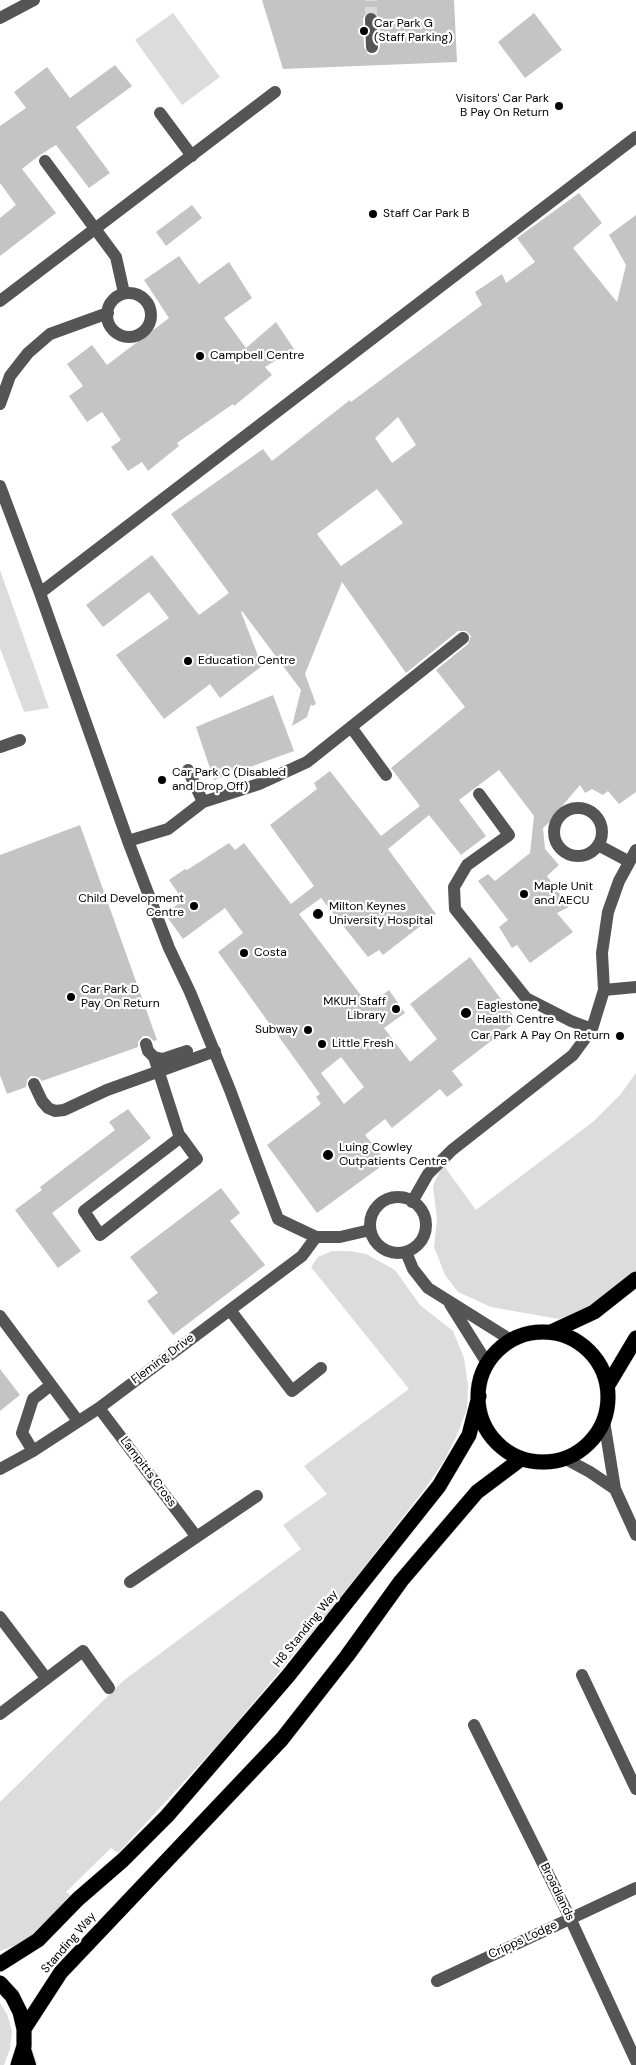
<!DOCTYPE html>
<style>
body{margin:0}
canvas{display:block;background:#fff}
</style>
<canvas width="636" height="2065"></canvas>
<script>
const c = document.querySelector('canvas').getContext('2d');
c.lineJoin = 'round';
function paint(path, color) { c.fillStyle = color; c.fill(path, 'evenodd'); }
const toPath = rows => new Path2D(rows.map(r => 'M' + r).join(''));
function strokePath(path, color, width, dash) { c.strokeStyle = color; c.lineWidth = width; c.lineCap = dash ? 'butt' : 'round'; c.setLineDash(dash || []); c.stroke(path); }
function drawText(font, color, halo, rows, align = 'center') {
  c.font = font + ' "DM Sans",sans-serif'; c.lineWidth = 4.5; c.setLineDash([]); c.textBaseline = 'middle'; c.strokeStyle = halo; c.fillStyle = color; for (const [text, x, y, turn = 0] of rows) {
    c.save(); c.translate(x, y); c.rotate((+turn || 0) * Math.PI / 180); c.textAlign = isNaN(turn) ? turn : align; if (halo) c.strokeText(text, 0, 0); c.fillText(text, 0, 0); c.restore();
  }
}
paint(toPath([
 [173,13,220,77,182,105,135,40],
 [0,570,49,708,24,712,0,648],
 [636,1073,636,1272,592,1307,559,1319,491,1307,458,1292,445,1275,434,1247,437,1219,433,1186,441,1168,444,1166,476,1210,594,1121,620,1095],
 [332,1251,349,1251,366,1254,395,1270,420,1305,453,1331,464,1358,468,1385,467,1409,456,1437,445,1459,427,1486,330,1611,218,1745,118,1853,111,1848,66,1892,73,1897,37,1933,21,1943,0,1951,0,1802,123,1681,301,1549,283,1525,327,1494,304,1466,409,1389,311,1267,318,1257],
 [0,2003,7,2014,12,2031,10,2049,4,2065,0,2065]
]), '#dcdcdc');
paint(toPath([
 [262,0,454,0,457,62,283,69],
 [370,11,375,12,379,19,380,47,377,54,373,55,368,54,364,47,363,19,366,12],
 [534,13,562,50,525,78,498,42],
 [115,65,132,86,76,127,110,173,89,188,56,145,40,155,22,169,56,213,0,256,0,218,16,205,0,183,0,126,26,108,14,92,47,67,70,98],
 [579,193,602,223,573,248,617,302,626,265,609,235,636,215,636,792,619,804,608,791,603,795,592,789,585,793,580,785,552,818,553,819,543,828,545,849,559,865,547,876,569,907,557,913,573,932,530,963,517,945,512,948,499,927,508,920,478,881,488,874,495,881,530,853,534,816,499,770,459,800,486,836,461,855,429,815,388,849,436,914,383,955,379,950,368,957,321,898,299,914,369,1006,389,990,405,1013,384,1028,410,1062,437,1039,410,1004,470,957,517,1021,452,1071,463,1085,447,1097,440,1089,392,1128,385,1119,365,1135,387,1162,317,1213,267,1145,321,1104,316,1097,320,1094,218,952,243,933,225,908,183,939,165,914,183,900,169,880,185,869,187,870,229,843,235,850,244,843,291,904,314,886,270,825,317,789,314,783,330,771,381,836,420,806,391,768,465,707,436,670,468,644,471,636,466,631,458,631,406,673,342,582,305,674,316,704,312,706,311,704,307,717,292,726,301,690,242,611,241,612,262,666,220,698,210,684,164,719,116,655,169,618,149,592,103,627,86,605,152,555,199,615,229,593,171,514,263,449,272,461,350,400,351,402,482,305,475,292,502,274,506,283,535,262,517,238],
 [398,417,416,445,392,463,375,438],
 [377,489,403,523,341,566,317,534],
 [341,1057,364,1087,344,1104,321,1073],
 [192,205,202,218,166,246,156,232],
 [179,256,199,284,229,262,252,298,224,318,246,348,276,322,294,349,265,367,272,375,234,406,233,404,177,443,179,446,148,471,142,462,128,471,111,447,121,440,102,412,87,422,69,396,83,386,67,364,92,345,107,365,169,318,144,280],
 [273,695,294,751,214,780,196,727],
 [80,825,157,1040,154,1041,148,1036,143,1036,138,1042,138,1047,42,1081,38,1077,31,1076,27,1080,26,1087,7,1094,0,1075,0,855],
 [128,1109,151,1138,52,1213,81,1251,58,1268,15,1210,42,1190,40,1187,115,1130,109,1122],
 [221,1188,240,1213,230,1221,265,1265,173,1335,147,1301,158,1293,130,1257],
 [0,1369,20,1395,0,1411]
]), '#c4c4c4');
strokePath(toPath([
 [371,19,371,0]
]), '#d9d9d9', 12, [12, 6]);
const major = toPath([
 [24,2046,30,2065]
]);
const highway = toPath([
 [551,1332,594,1312,636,1279],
 '478 1397a65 65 0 1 1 130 0a65 65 0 1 1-130 0Z',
 [608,1385,636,1338],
 [0,1964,38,1940,78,1899,123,1860,167,1816,288,1676,439,1486,469,1435,479,1396],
 [0,1983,12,1996,20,2012,24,2029,24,2046,18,2065],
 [24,2029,61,1972,282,1739,347,1656,401,1581,477,1492,521,1459]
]);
strokePath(major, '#dbdbdb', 14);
strokePath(highway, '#dbdbdb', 16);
strokePath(toPath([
 [0,18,34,0],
 [371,19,372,47],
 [160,113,192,156],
 [45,161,116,257,124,293],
 '107 315a22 22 0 1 1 44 0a22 22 0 1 1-44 0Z',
 [0,301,275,92],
 [0,404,10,376,28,353,50,334,108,313],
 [0,486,40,593,128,841,169,948,190,992,230,1090,278,1219,316,1237,340,1237,370,1230],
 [40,593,636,137],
 [351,727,386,775],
 [0,747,20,740],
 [188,770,203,802],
 [479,794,509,835,467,865,454,887,455,909,526,998,571,1021,592,1029],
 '554 832a24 24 0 1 1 48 0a24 24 0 1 1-48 0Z',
 [128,841,168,829,203,802,259,784,307,762,463,638],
 [598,845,628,861],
 [604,990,636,987],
 [146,1044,148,1051,154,1057,163,1059,187,1051],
 [154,1057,179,1135,181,1137,197,1159,100,1235,84,1211,181,1137],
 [34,1084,42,1101,48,1108,55,1111,64,1110,107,1090,215,1051],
 '370 1225a28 28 0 1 1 56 0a28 28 0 1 1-56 0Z',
 [412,1202,428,1174,452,1150,573,1055,592,1029,604,990,602,953,608,912,619,881,636,850],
 [406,1252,413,1269,428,1288,511,1340],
 [450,1304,487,1363],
 [230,1310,292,1391,321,1368],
 [0,1316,78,1421],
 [99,1408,196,1536],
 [604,1421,615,1489,636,1535],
 [33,1451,22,1433,33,1399,51,1385],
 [564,1458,590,1472,615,1489],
 [0,1469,33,1451,99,1408,302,1256,316,1237],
 [130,1582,257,1496],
 [0,1617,46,1678],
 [582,1675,636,1789],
 [0,1714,83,1651,109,1688],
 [474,1725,570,1918,636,2061],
 [437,1981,636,1888]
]), '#555', 12);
strokePath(major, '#000', 12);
strokePath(highway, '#000', 15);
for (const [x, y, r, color] of [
 [364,31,5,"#000"],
 [559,106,5,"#000"],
 [373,214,5,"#000"],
 [200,356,5,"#000"],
 [188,661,5,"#000"],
 [162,780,5,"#000"],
 [524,894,5,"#000"],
 [194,906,5,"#000"],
 [318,914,6,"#000"],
 [244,953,5,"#000"],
 [71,997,5,"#000"],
 [396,1009,5,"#000"],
 [466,1013,6,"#000"],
 [308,1030,5,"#000"],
 [620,1036,5,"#000"],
 [322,1044,5,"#000"],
 [328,1155,6,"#000"]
]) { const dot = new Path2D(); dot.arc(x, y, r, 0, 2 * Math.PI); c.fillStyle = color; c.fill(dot); strokePath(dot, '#fff', 2); }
drawText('12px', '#000', '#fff', [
 ["Car Park G",374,24],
 ["(Staff Parking)",374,38],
 ["Visitors' Car Park",549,99,"right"],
 ["B Pay On Return",549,113,"right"],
 ["Staff Car Park B",383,214],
 ["Campbell Centre",210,356],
 ["Education Centre",198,661],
 ["Car Park C (Disabled",172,773],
 ["and Drop Off)",172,787],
 ["Maple Unit",534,887],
 ["and AECU",534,901],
 ["Child Development",184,899,"right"],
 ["Centre",184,913,"right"],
 ["Milton Keynes",329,907],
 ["University Hospital",329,921],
 ["Costa",254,953],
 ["Car Park D",81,990],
 ["Pay On Return",81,1004],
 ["MKUH Staff",386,1002,"right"],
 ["Library",386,1016,"right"],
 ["Eaglestone",477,1006],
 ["Health Centre",477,1020],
 ["Subway",298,1030,"right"],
 ["Car Park A Pay On Return",610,1036,"right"],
 ["Little Fresh",332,1044],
 ["Luing Cowley",339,1148],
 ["Outpatients Centre",339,1162]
], 'left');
drawText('12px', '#000', '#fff', [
 ["Fleming Drive",163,1359,-37],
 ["Lampitts Cross",148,1472,53],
 ["H8 Standing Way",306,1629,-51],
 ["Broadlands",557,1892,64],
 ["Cripps Lodge",523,1940,-25],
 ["Standing Way",69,1943,-49]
]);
</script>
